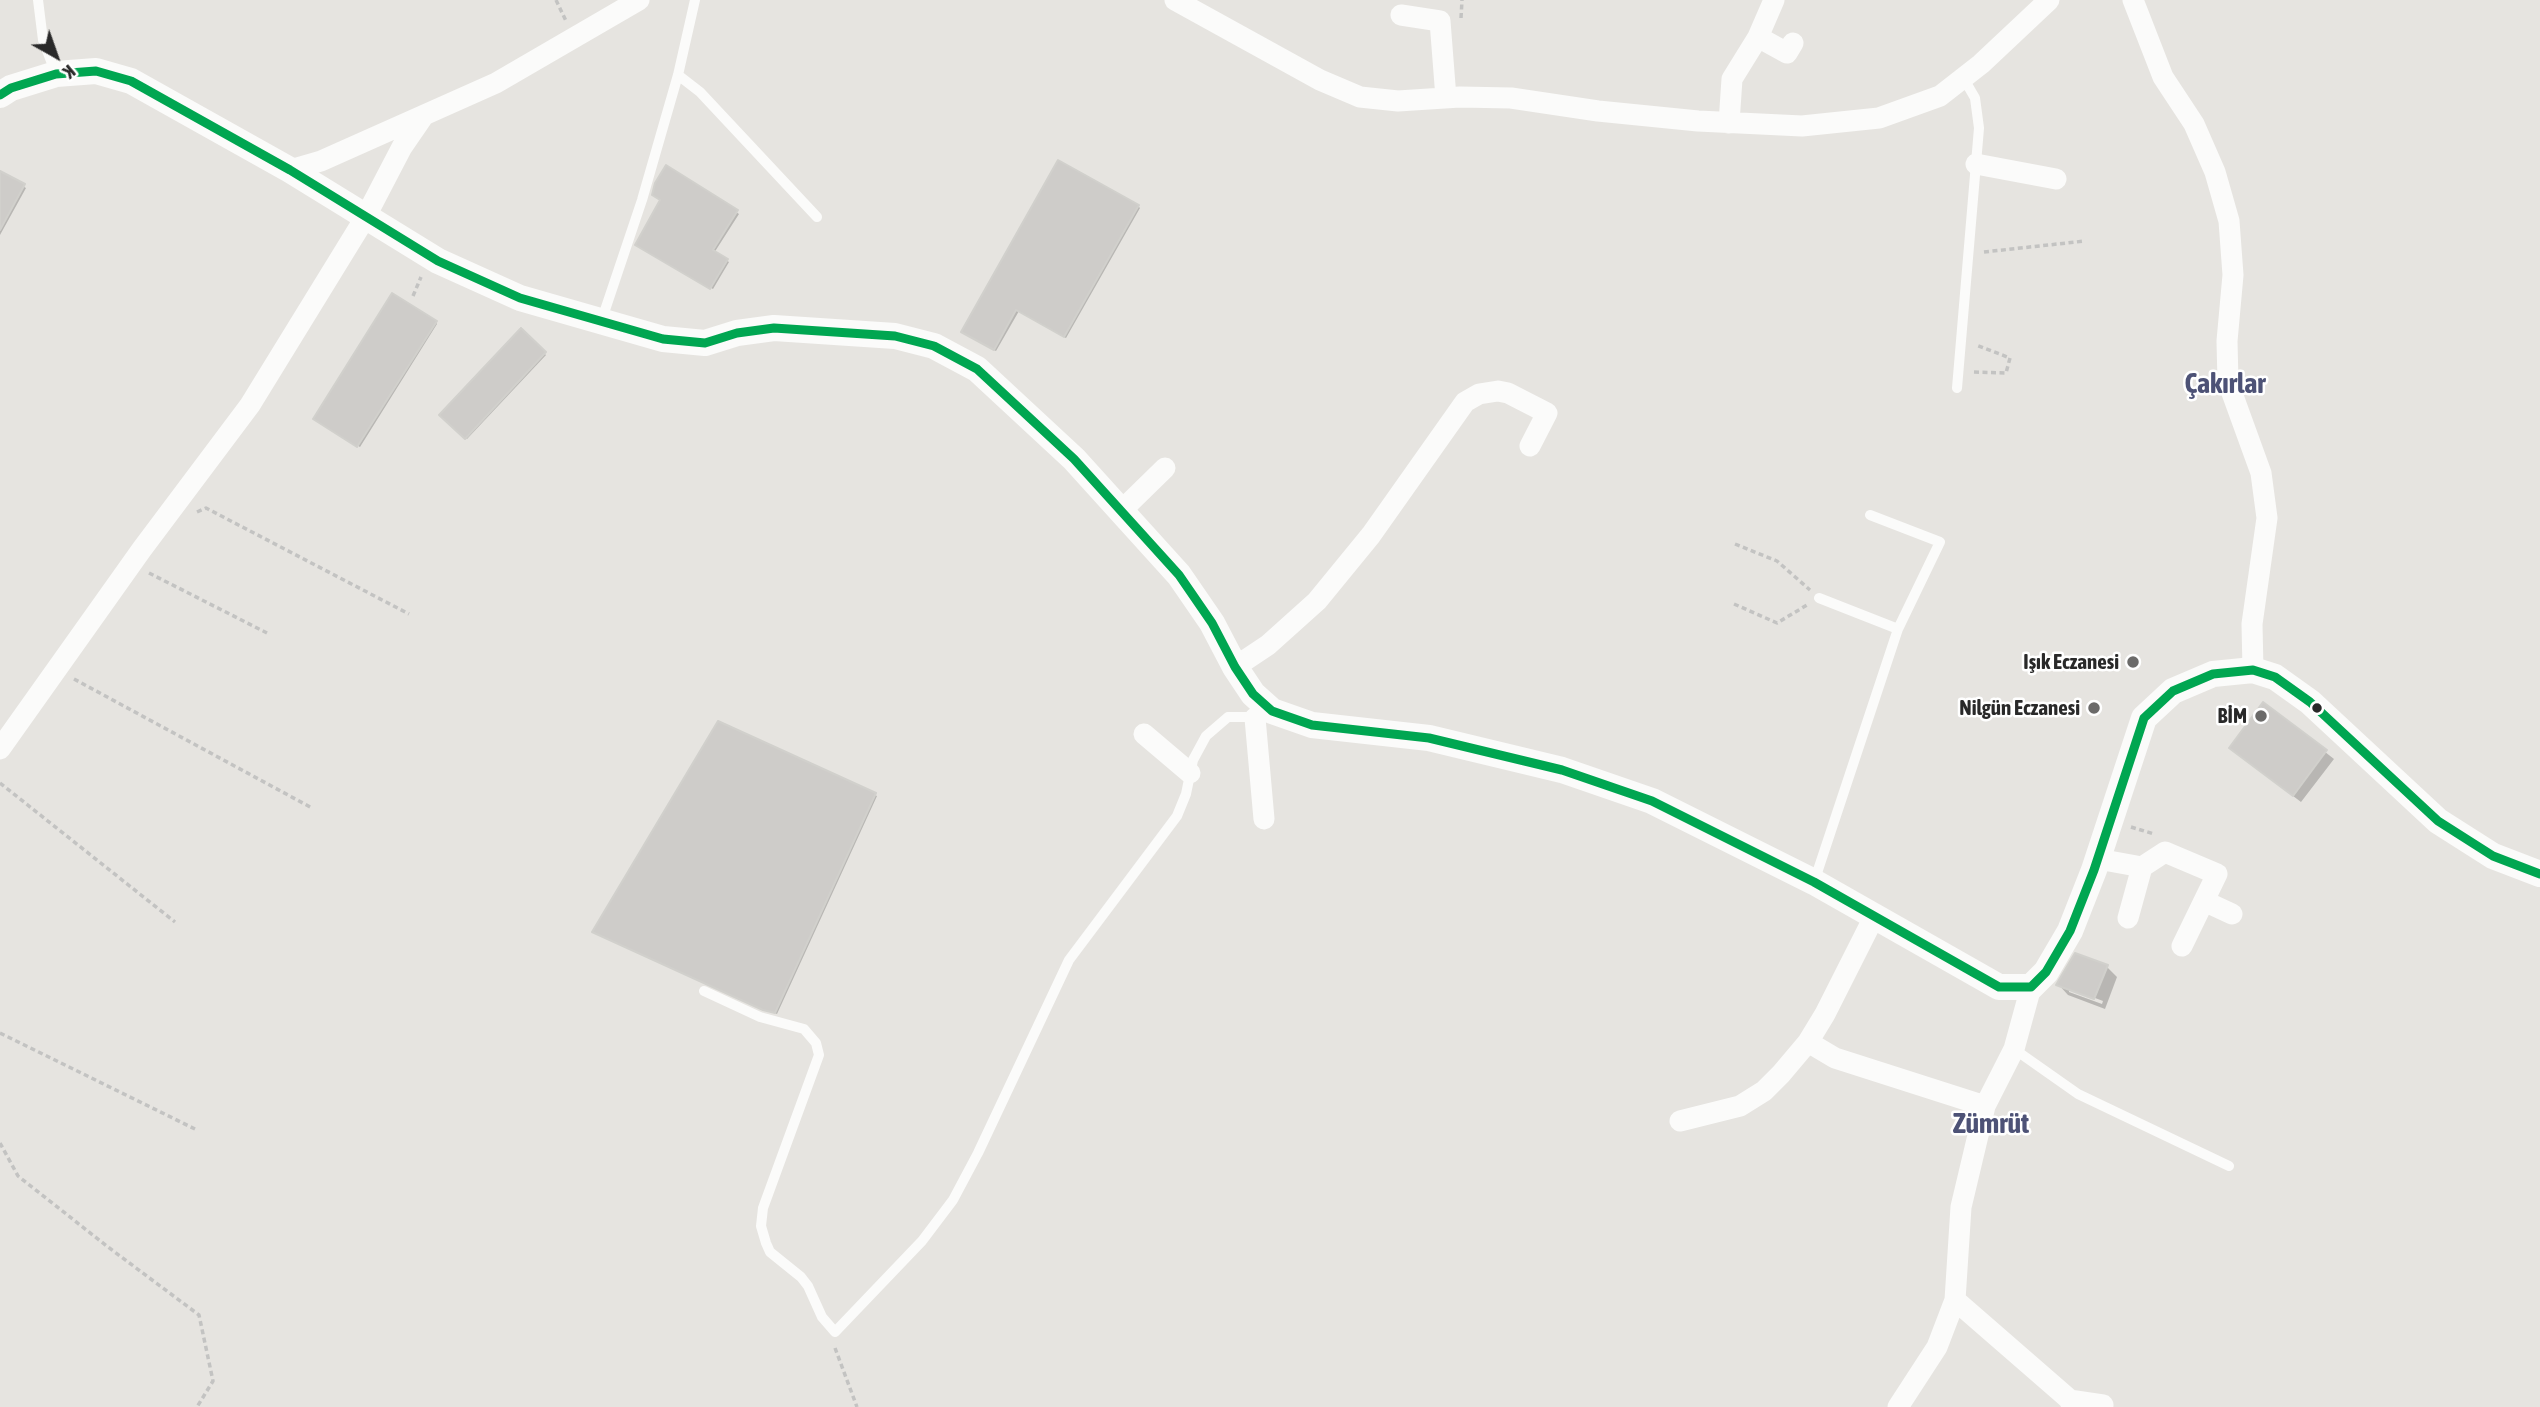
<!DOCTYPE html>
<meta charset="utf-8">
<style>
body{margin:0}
#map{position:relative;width:2540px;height:1407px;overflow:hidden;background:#e6e4e0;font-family:"Asap Condensed",sans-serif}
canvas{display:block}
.north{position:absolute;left:21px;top:21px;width:70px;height:70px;-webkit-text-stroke:5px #fff;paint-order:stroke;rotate:140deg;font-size:19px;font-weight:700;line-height:28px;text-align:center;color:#292929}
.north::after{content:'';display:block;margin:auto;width:24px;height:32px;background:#292929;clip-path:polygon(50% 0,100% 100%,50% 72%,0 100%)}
</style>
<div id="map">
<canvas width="2540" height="1407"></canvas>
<div class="north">K</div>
</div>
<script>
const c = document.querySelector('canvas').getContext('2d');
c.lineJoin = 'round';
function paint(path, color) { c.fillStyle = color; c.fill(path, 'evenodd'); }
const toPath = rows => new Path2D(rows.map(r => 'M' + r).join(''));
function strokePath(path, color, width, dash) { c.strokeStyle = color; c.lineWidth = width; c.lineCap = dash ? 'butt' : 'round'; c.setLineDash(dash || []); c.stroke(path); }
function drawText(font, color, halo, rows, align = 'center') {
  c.font = font + ' "Asap Condensed",sans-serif'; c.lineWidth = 5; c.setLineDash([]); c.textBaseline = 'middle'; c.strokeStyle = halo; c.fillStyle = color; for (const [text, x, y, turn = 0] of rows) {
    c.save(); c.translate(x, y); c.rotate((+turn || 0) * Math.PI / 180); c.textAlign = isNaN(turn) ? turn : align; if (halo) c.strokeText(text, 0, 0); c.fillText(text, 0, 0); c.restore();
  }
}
paint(toPath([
 [667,168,739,214,714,253,729,262,713,289,639,247,662,201],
 [0,173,26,188,0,235],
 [1138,206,1140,208,1066,338,1019,311,996,351,965,333],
 [436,322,437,324,360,447,317,421],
 [521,331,546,355,467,439,441,415],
 [2264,704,2334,759,2301,802,2239,755],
 [875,795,877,796,777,1014,596,933],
 [2107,967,2117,977,2105,1009,2068,995,2058,984],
 [2069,988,2103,1001,2102,1004,2069,992]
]), '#0003');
const building = toPath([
 [1058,160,1139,205,1064,337,1016,310,994,350,961,332,1058,160],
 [666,165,738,210,713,250,728,259,710,289,635,245,660,200,652,195,655,183,666,165],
 [0,171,25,184,0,230,0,171],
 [392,293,437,321,357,447,313,419,392,293],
 [521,328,546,352,465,439,439,415,521,328],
 [2263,702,2327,750,2293,796,2229,748,2263,702],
 [718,721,876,793,775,1013,763,1010,592,932,718,721],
 [2075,953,2108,965,2094,999,2056,985,2075,953]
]);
paint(building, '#ceccc9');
strokePath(building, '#d1d0cc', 2);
strokePath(toPath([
 [556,0,566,21],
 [1461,18,1462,0],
 [1984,252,2085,241],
 [413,296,421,277],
 [1974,372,2006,373,2010,358,1976,345],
 [197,512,206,508,409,614],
 [1735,544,1777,561,1810,590],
 [149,573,267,633],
 [1734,604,1777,623,1807,605],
 [74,679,312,808],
 [0,783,175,922],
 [2131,827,2154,834],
 [0,1033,195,1129],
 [0,1143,18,1176,108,1247,199,1315,213,1381,197,1407],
 [835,1348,857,1407]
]), '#c3c3c2', 3.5, [5, 3.5]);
strokePath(toPath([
 [38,0,43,40,56,74],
 [678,75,700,92,817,217],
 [601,322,642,200,678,75,695,0],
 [1957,388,1979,128,1975,98,1964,79],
 [1819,598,1898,629],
 [1814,882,1898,629,1940,542,1870,515],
 [704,991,760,1017,804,1029,816,1043,819,1055,763,1208,761,1226,766,1243,770,1252,801,1277,808,1286,822,1317,835,1332,922,1241,953,1200,978,1153,1069,960,1177,816,1186,794,1193,760,1206,736,1228,717,1258,717],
 [2014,1049,2078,1094,2229,1166]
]), '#fbfbfa', 10);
strokePath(toPath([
 [1175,0,1320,80,1360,97,1398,101,1460,97,1511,98,1598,111,1698,121,1802,126,1879,118,1940,96,1981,64,2049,0],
 [2133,0,2163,77,2194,124,2215,172,2229,221,2233,275,2227,341,2228,382,2261,473,2267,518,2252,624,2253,670],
 [1401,15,1440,21,1446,98],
 [1758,37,1774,0],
 [1729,123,1732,79,1758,37,1787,53,1793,43],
 [1976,164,2056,179],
 [290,170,321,161,496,83,639,0],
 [1121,511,1165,468],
 [1235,667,1268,645,1317,601,1371,535,1465,402,1479,394,1498,391,1508,393,1547,413,1530,446],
 [1255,718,1264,819],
 [1144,734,1190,773],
 [0,749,142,549,250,405,365,218,402,147,424,115],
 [2098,859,2142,867,2128,918],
 [2142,867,2165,852,2217,874,2182,946],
 [2204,901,2232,914],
 [1808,1042,1835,1058,1985,1106],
 [1680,1121,1740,1106,1764,1091,1781,1074,1808,1042,1825,1014,1874,917],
 [1955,1300,2078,1407],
 [2069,1400,2103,1405],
 [1898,1407,1937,1347,1955,1300,1961,1207,1985,1106,2014,1049,2031,987]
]), '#fbfbfa', 21);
strokePath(toPath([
 [0,95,11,88,56,74,96,71,131,81,290,170,438,261,520,298,663,339,705,343,737,333,774,328,895,336,934,346,977,369,1074,459,1179,575,1212,623,1235,667,1253,694,1272,711,1312,725,1429,738,1562,770,1652,801,1814,882,1999,987,2031,987,2046,972,2070,931,2094,870,2144,718,2173,691,2213,674,2253,670,2275,677,2310,702,2438,821,2493,856,2540,874]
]), '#fbfbfa', 26);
strokePath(toPath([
 [0,95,11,88,56,74,96,71,131,81,290,170,438,261,520,298,663,339,705,343,737,333,774,328,895,336,934,346,977,369,1074,459,1179,575,1212,623,1235,667,1253,694,1272,711,1312,725,1429,738,1562,770,1652,801,1814,882,1999,987,2031,987,2046,972,2070,931,2094,870,2144,718,2173,691,2213,674,2253,670,2275,677,2310,702,2438,821,2493,856,2540,874]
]), '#00a651', 9);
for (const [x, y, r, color] of [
 [2133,662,7,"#6b6a69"],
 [2094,708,7,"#6b6a69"],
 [2317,708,6,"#292929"],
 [2261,716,7,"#6b6a69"]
]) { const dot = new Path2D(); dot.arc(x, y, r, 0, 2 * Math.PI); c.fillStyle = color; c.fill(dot); strokePath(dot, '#fff', 2.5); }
drawText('bold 21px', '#292929', '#fff', [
 ["Işık Eczanesi",2119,662],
 ["Nilgün Eczanesi",2080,708],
 ["BİM",2247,716]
], 'right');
drawText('bold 28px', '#4d5276', '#fff', [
 ["Çakırlar",2225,384],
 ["Zümrüt",1991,1124]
]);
</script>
